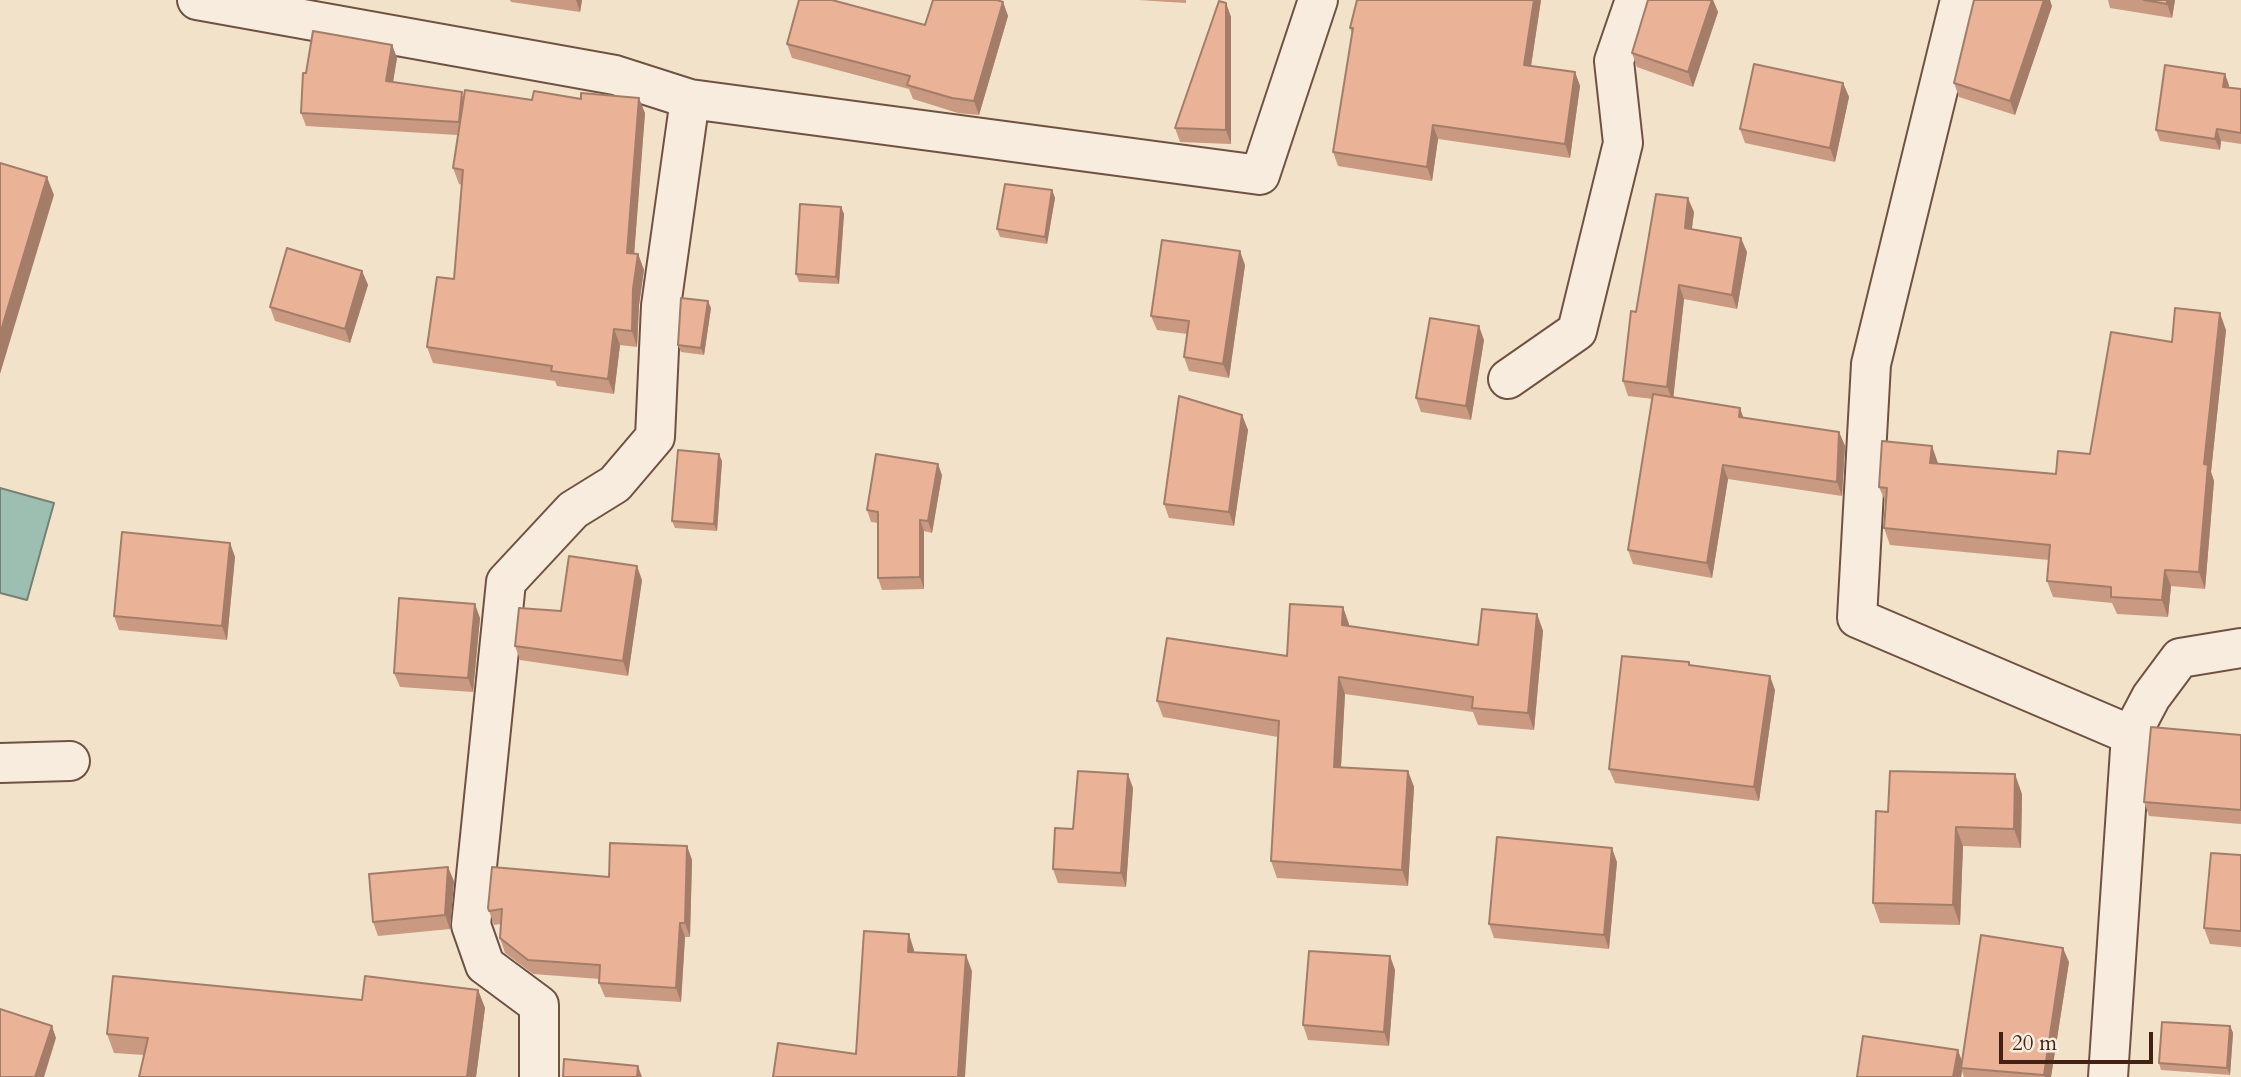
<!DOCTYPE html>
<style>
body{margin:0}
#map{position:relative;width:2241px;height:1077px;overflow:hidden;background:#f2e2ca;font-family:Cardo,serif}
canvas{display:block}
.scale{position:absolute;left:1999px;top:1032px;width:154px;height:32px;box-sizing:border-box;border:4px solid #432215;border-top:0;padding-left:9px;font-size:21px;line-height:24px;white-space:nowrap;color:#432215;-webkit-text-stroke:5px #f7ecdd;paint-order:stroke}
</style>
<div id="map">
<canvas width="2241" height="1077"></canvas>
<div class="scale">20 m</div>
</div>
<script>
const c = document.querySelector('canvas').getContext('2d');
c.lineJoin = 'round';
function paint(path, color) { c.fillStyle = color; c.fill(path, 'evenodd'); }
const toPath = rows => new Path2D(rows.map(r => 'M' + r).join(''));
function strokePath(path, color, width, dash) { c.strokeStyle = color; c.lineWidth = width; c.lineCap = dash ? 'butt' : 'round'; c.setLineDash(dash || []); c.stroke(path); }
const water = toPath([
 [0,488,54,503,27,600,0,593,0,488]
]);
paint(water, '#9cbfb1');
strokePath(water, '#788073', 2);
const street = toPath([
 [197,0,615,75,690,99,1260,175,1318,0],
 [1960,0,1871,364,1857,618,2131,735],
 [1508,379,1577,331,1623,143,1614,61,1635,0],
 [0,763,70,761],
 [539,1077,539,1005,485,965,471,925,506,582,573,510,615,484,655,437,661,306,690,99],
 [2108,1077,2131,735,2151,697,2180,658,2241,648]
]);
strokePath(street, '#6f5242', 42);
strokePath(street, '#f7ecdd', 38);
paint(toPath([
 [510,0,582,0,580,12,511,2],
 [1138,0,1186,0,1186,3],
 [1357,0,1541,0,1531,66,1575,72,1580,86,1570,158,1438,139,1432,181,1338,166,1333,152,1352,33,1350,28],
 [1648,0,1713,0,1718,12,1693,87,1637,67,1632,53],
 [2108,0,2175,0,2172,18,2110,8],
 [1003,2,1008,16,979,115,958,113,913,99,909,89,792,58,787,44,925,25],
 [1226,3,1231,17,1231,144,1180,142,1175,128],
 [2052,6,2015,115,1959,97,1954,83],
 [392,45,397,58,393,82,464,96,532,100,645,113,634,254,638,254,644,270,639,305,637,347,620,345,614,394,557,386,555,381,433,363,427,347,454,279,462,185,459,184,453,168,458,135,306,126,301,113,306,73],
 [1843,83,1849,97,1835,162,1745,143,1740,129],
 [2229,85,2229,88,2241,89,2241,144,2221,141,2220,150,2160,141,2156,130],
 [1052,190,1055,198,1047,244,1000,237,997,229],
 [841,207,844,214,839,284,799,282,796,274],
 [1694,212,1692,229,1747,252,1737,309,1684,299,1673,397,1744,418,1839,432,1845,446,1842,496,1728,479,1712,578,1633,564,1628,550,1653,399,1628,396,1623,381,1636,312],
 [1245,265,1229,378,1189,371,1184,357,1187,334,1157,330,1151,316],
 [362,271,368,285,350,343,275,321,270,307],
 [711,308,704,355,681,352,678,345],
 [2226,330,2211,472,2214,481,2205,589,2171,586,2168,617,2117,614,2112,603,2053,597,2047,581,2049,560,1890,545,1884,528,1886,503,1879,487,1938,463,1938,464,2056,474,2090,454],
 [1484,340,1471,420,1421,412,1416,398],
 [1242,415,1248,430,1234,526,1169,518,1164,504],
 [722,461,717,531,675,528,672,521],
 [942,475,932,533,924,531,924,589,882,590,878,578,878,523,871,522,867,510],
 [230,543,235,557,227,640,119,630,114,616],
 [642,580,628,676,520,660,515,646,561,611],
 [1343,607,1349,626,1478,645,1537,614,1543,631,1534,730,1478,725,1473,712,1345,694,1341,767,1408,771,1414,787,1408,886,1277,878,1271,861,1278,737,1163,717,1157,701,1287,656],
 [480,618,473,692,400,687,394,673],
 [1689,662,1690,665,1775,690,1759,801,1615,783,1609,769],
 [2241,735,2241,824,2149,816,2144,802],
 [1133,788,1126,887,1058,883,1053,869,1073,829],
 [2022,794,2021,848,1963,846,1960,925,1880,923,1873,903,1888,812],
 [687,846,692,860,690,937,685,937,681,1002,605,997,599,983,600,979,533,974,505,953,500,938,501,924,494,925,488,908,609,877],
 [2241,855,2241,947,2210,944,2204,928],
 [1617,862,1609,949,1494,938,1489,924],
 [454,881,450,929,378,936,373,922],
 [1390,956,1395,970,1389,1046,1308,1040,1303,1025],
 [2069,962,2051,1077,1964,1077,1962,1071,1961,1077,1863,1036,1962,1061],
 [478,990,485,1008,476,1077,139,1077,144,1055,114,1053,107,1034,362,1000],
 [2230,1026,2233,1033,2230,1075,2161,1070,2159,1063]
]), '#c99981');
paint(toPath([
 [576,0,582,0,580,12],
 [1534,0,1541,0,1529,79,1524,65],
 [1712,0,1713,0,1718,12,1693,87,1688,72],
 [2044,0,2050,0,2052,6,2015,115,2010,101],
 [2167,0,2175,0,2172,18,2167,4],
 [1003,2,1008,16,979,115,974,101],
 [1226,3,1231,17,1231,144,1226,130],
 [392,45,397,58,391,94,386,81],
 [1575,72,1580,86,1570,158,1565,144],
 [2225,74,2229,85,2227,98,2223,87],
 [1843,83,1849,97,1835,162,1830,148],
 [639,98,645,113,633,269,627,253],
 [1433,125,1438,139,1432,181,1427,167],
 [2217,129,2221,141,2220,150,2215,139],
 [47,177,54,195,0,374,0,334],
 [1052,190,1055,198,1047,244,1045,237],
 [1688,198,1694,212,1690,242,1685,228],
 [841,207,844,214,839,284,836,277],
 [1741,238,1747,252,1737,309,1732,295],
 [1240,251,1245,265,1229,378,1223,364],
 [638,254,644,270,639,305,637,347,632,331,633,289],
 [362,271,368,285,350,343,345,329],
 [1679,285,1684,299,1673,401,1667,387],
 [708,301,711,308,704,355,701,348],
 [2220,313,2226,330,2211,472,2214,481,2205,589,2199,572,2204,464],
 [1479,326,1484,340,1471,420,1466,406],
 [614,329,620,345,614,394,608,379],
 [1740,408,1745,422,1739,417],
 [1242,415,1248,430,1234,526,1229,512],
 [1839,432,1845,446,1842,496,1837,482],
 [1932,446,1938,463,1936,479,1930,463],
 [719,454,722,461,717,531,714,524],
 [938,464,942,475,932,533,928,521],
 [1723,465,1728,479,1712,578,1707,563],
 [920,520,924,531,924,589,920,577],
 [230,543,235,557,227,640,222,626],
 [637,566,642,580,628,676,623,661],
 [2165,570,2171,586,2168,617,2162,600],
 [475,604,480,618,473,692,468,678],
 [1343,607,1349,624,1348,641,1342,625],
 [1537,614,1543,631,1534,730,1528,713],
 [1770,676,1775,690,1759,801,1754,787],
 [1339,677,1345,694,1340,783,1334,767],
 [1408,771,1414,787,1408,886,1402,870],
 [1128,774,1133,788,1126,887,1121,873],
 [2015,774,2022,794,2021,848,2014,829],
 [1956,827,1963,846,1960,925,1953,905],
 [687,846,692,860,690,937,685,923],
 [1612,848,1617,862,1609,949,1604,935],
 [448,867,454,881,450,929,445,915],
 [680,923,685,937,681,1002,676,988],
 [909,934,914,950,914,967,908,952],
 [2063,948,2069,962,2051,1077,2045,1077,2044,1075],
 [966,955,972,971,965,1077,958,1077],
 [1390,956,1395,970,1389,1046,1384,1032],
 [478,990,485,1008,476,1077,467,1077],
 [52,1026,56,1038,44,1077,35,1077],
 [2230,1026,2233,1033,2230,1075,2227,1068],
 [1958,1050,1963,1064,1961,1068,1962,1071,1961,1077,1953,1077],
 [638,1066,642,1077,637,1077]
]), '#a47d69');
const building = toPath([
 [799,0,832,0,925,25,933,0,997,0,1003,2,974,101,952,98,907,85,910,76,787,44,799,0],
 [1357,0,1534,0,1524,65,1575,72,1565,144,1433,125,1427,167,1333,152,1353,28,1350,28,1357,0],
 [1648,0,1712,0,1688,72,1632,53,1648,0],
 [1974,0,2044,0,2010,101,1954,83,1974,0],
 [2144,0,2167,0,2167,4,2144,0],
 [1219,1,1226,3,1226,130,1175,128,1219,1],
 [313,31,392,45,386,81,462,92,459,122,301,113,303,73,306,73,313,31],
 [1754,64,1843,83,1830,148,1740,129,1754,64],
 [2165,65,2225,74,2223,87,2241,89,2241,133,2217,129,2215,139,2156,130,2165,65],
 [465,90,532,100,534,91,581,99,581,93,639,98,627,253,638,254,633,289,632,331,614,329,608,379,551,371,552,366,427,347,437,277,454,279,463,170,453,168,465,90],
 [0,163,47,177,0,334,0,163],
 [1005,184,1052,190,1045,237,997,229,1005,184],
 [1656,194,1688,198,1685,228,1741,238,1732,295,1679,285,1667,387,1623,381,1631,311,1636,312,1656,194],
 [800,204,841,207,836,277,796,274,800,204],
 [1162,240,1240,251,1223,364,1184,357,1189,321,1151,316,1162,240],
 [287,248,362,271,345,329,270,307,287,248],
 [681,298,708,301,701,348,678,345,681,298],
 [2175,308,2220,313,2204,464,2208,465,2199,572,2165,570,2162,600,2111,597,2111,587,2047,581,2050,545,1884,528,1887,488,1879,487,1882,441,1932,446,1930,463,2056,474,2058,451,2090,454,2111,332,2172,342,2175,308],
 [1430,318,1479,326,1466,406,1416,398,1430,318],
 [1653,394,1740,408,1739,417,1839,432,1837,482,1723,465,1707,563,1628,550,1653,394],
 [1179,396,1242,415,1229,512,1164,504,1179,396],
 [678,450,719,454,714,524,672,521,678,450],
 [876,454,938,464,928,521,920,520,920,577,878,578,878,512,867,510,876,454],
 [122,532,230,543,222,626,114,616,122,532],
 [569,556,637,566,623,661,515,646,519,608,561,611,569,556],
 [399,598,475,604,468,678,394,673,399,598],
 [1290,604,1343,607,1342,625,1478,645,1482,609,1537,614,1528,713,1472,708,1473,697,1339,677,1334,767,1408,771,1402,870,1271,861,1279,721,1157,701,1167,638,1287,656,1290,604],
 [1622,656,1689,662,1689,665,1770,676,1754,787,1609,769,1622,656],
 [2151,727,2241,735,2241,810,2144,802,2151,727],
 [1078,771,1128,774,1121,873,1053,869,1055,828,1073,829,1078,771],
 [1890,771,2015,774,2014,829,1956,827,1953,905,1873,903,1876,811,1888,812,1890,771],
 [1497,837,1612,848,1604,935,1489,924,1497,837],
 [610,843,687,846,685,923,680,923,676,988,599,983,600,965,528,960,500,938,502,909,489,911,488,908,492,867,609,877,610,843],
 [2211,853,2241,855,2241,931,2204,928,2211,853],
 [448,867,445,915,373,922,369,874,448,867],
 [864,931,909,934,908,952,966,955,958,1077,773,1077,778,1043,856,1054,864,931],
 [1981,935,2063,948,2044,1075,1961,1068,1981,935],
 [1309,951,1390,956,1384,1032,1303,1025,1309,951],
 [113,976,362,1000,365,976,478,990,467,1077,139,1077,148,1038,107,1034,113,976],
 [0,1009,52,1026,35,1077,0,1077,0,1009],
 [2162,1022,2230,1026,2227,1068,2159,1063,2162,1022],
 [1863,1036,1958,1050,1953,1077,1857,1077,1863,1036],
 [564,1059,638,1066,637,1077,563,1077,564,1059]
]);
paint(building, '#eab296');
strokePath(building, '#a47d69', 2);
</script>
